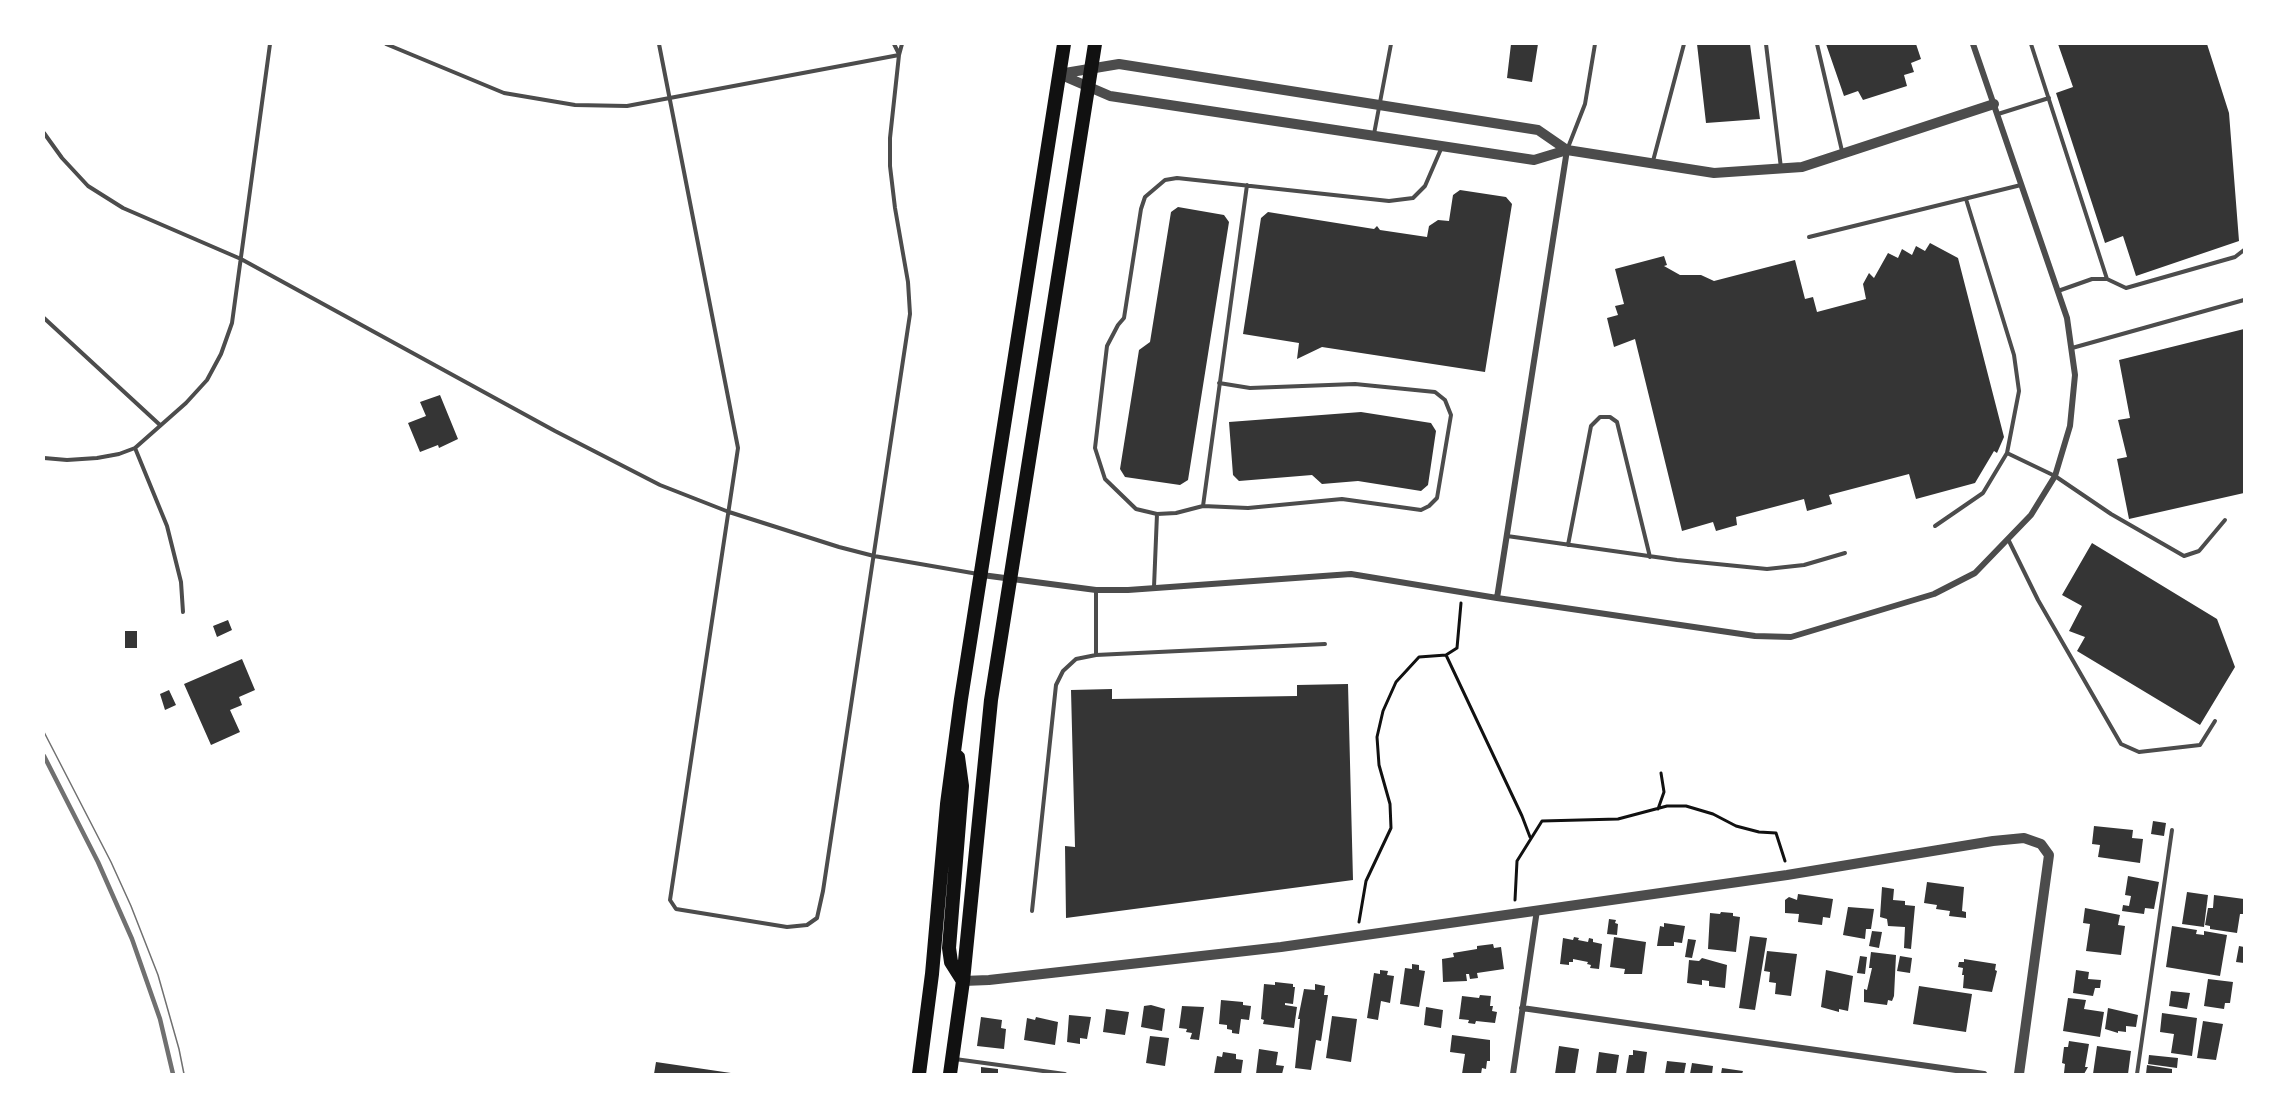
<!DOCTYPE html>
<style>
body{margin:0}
#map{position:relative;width:2288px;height:1118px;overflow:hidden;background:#fff;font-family:"PT Sans",sans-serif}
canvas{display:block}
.frame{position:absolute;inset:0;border:45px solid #fff;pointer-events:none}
</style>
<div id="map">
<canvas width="2288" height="1118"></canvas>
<div class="frame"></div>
</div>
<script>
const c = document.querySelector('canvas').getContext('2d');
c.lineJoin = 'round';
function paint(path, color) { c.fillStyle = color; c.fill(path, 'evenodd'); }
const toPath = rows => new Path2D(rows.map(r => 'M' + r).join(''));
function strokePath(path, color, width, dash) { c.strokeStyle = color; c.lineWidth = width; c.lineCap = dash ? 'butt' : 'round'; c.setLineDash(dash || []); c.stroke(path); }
paint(toPath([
 [1511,44,1538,44,1532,82,1507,78],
 [1697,44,1750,44,1760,119,1706,123],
 [1826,44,1916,44,1921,59,1911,63,1914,72,1904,75,1907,86,1863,100,1858,91,1844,96],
 [2058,44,2207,44,2229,113,2239,241,2136,276,2123,236,2105,243,2056,93,2073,87],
 [1460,190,1506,197,1512,204,1485,372,1322,347,1297,359,1299,343,1243,334,1261,218,1268,212,1374,229,1377,226,1380,230,1427,237,1429,226,1438,220,1449,221,1453,195],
 [1178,207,1224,215,1229,222,1188,480,1180,485,1125,477,1120,469,1139,350,1150,342,1171,212],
 [1930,243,1958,258,2004,437,1997,453,1994,451,1975,483,1916,499,1909,474,1829,495,1832,504,1807,511,1804,499,1736,517,1737,525,1716,531,1713,522,1682,531,1635,339,1614,347,1607,318,1618,315,1615,306,1624,304,1615,269,1664,256,1667,265,1664,266,1680,275,1701,275,1714,281,1795,260,1805,299,1813,297,1817,312,1866,299,1863,284,1869,273,1874,278,1888,253,1898,258,1902,249,1912,255,1916,246,1925,251],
 [2244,329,2244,493,2129,519,2117,459,2127,457,2118,420,2130,418,2119,360],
 [440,395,458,439,439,448,438,445,420,452,408,423,426,416,420,402],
 [1361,412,1431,423,1436,431,1428,485,1421,491,1358,481,1322,484,1312,475,1239,481,1233,475,1229,422],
 [2092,543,2217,619,2235,667,2200,725,2077,651,2085,637,2069,631,2082,606,2062,595],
 [228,620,232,630,217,637,213,626],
 [125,631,137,631,137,648,125,648],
 [242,659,255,690,239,697,242,705,230,710,240,732,211,745,184,684],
 [1348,684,1353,880,1066,918,1065,846,1075,847,1071,690,1112,689,1112,699,1297,696,1297,685],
 [169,690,176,705,165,710,160,694],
 [2153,821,2166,823,2164,836,2151,834],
 [2094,826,2133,830,2132,838,2143,839,2140,863,2098,857,2100,845,2092,844],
 [2128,876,2159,882,2154,909,2145,908,2144,914,2122,911,2123,905,2129,906,2131,896,2125,895],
 [1927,882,1964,887,1962,911,1966,912,1966,918,1949,916,1950,911,1936,909,1937,905,1924,903],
 [1882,887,1894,889,1893,900,1905,901,1905,905,1915,906,1911,949,1904,948,1905,927,1888,926,1887,919,1880,917],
 [2187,892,2208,895,2204,927,2182,924],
 [1798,894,1833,899,1830,918,1823,917,1822,925,1798,922,1799,914,1785,913,1785,900,1789,897,1797,900],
 [2214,895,2244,899,2243,914,2240,914,2237,933,2210,929,2210,926,2205,925,2208,908,2213,908],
 [1848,907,1874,909,1871,929,1866,929,1865,939,1843,935],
 [2085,908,2120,915,2118,925,2125,926,2121,955,2086,951,2090,924,2083,923],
 [1721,912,1733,913,1733,916,1740,917,1736,952,1708,949,1710,913,1720,914],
 [1609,919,1616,920,1615,923,1618,924,1617,935,1607,934],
 [1664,923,1685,926,1682,943,1674,942,1674,946,1657,946,1660,926,1664,927],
 [2172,926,2197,930,2196,934,2204,935,2204,931,2227,935,2220,976,2166,967],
 [1872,931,1882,932,1879,948,1869,946],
 [1750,936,1767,938,1755,1010,1739,1008],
 [1574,937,1579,938,1578,940,1588,942,1589,938,1593,939,1593,942,1602,944,1599,969,1590,968,1591,965,1587,964,1588,962,1573,959,1573,962,1569,962,1569,965,1560,964,1563,938,1573,940],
 [1614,937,1646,942,1642,974,1624,974,1625,969,1610,967],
 [1688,939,1696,940,1692,958,1685,957],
 [1493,944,1494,948,1501,947,1504,969,1477,973,1478,978,1470,979,1469,974,1466,974,1467,981,1443,982,1442,959,1454,957,1453,953,1477,949,1477,946],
 [2239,946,2244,947,2244,963,2236,962],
 [1767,951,1797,954,1791,996,1775,994,1776,983,1769,982,1770,972,1764,971],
 [1871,952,1896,955,1894,996,1892,1001,1888,1000,1887,1005,1864,1002,1864,989,1867,990,1872,968,1869,968],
 [1860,956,1867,957,1865,974,1857,973],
 [1900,956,1912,958,1910,973,1897,971],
 [1702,958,1727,965,1725,988,1709,986,1709,981,1702,980,1702,985,1687,983,1689,960,1699,961],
 [1964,959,1996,964,1995,970,1997,971,1992,992,1963,988,1964,975,1962,975,1963,968,1958,967,1959,962,1964,962],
 [1412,964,1419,965,1419,970,1425,971,1419,1007,1400,1004,1405,968,1412,969],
 [1380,970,1388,971,1387,975,1394,976,1390,1003,1381,1001,1378,1020,1367,1018,1374,973,1380,974],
 [1826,970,1853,976,1848,1011,1839,1009,1839,1012,1821,1007],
 [2076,970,2089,972,2088,979,2101,980,2100,988,2095,988,2093,996,2073,993],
 [2208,979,2233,982,2230,1003,2225,1003,2224,1009,2204,1006],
 [1275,982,1293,984,1293,987,1295,987,1293,1004,1285,1003,1285,1005,1297,1007,1294,1028,1263,1024,1264,1020,1261,1019,1264,984,1275,985],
 [1315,984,1325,986,1324,995,1328,995,1321,1041,1316,1040,1311,1070,1295,1068,1300,1019,1298,1019,1304,989,1315,990],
 [1919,986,1972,994,1966,1032,1913,1024],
 [2171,991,2190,993,2187,1009,2169,1006],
 [1480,995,1491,996,1490,1006,1493,1006,1492,1011,1497,1012,1495,1023,1476,1021,1475,1024,1468,1023,1469,1020,1459,1019,1462,996,1479,998],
 [2068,998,2086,1000,2084,1009,2104,1012,2100,1037,2063,1031],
 [1221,1000,1243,1002,1243,1005,1251,1006,1249,1020,1241,1019,1239,1034,1232,1033,1232,1030,1227,1029,1227,1025,1219,1024],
 [1151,1005,1165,1009,1162,1031,1141,1027,1144,1006],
 [1182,1006,1204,1007,1199,1040,1190,1039,1192,1033,1186,1032,1187,1029,1179,1028],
 [1426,1007,1443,1010,1441,1028,1424,1025],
 [2108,1008,2138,1015,2136,1027,2126,1026,2126,1032,2118,1031,2118,1033,2105,1029],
 [1106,1009,1129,1012,1125,1035,1103,1032],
 [2162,1013,2197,1018,2192,1056,2171,1053,2174,1034,2160,1032],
 [1069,1015,1091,1017,1087,1039,1080,1038,1080,1044,1067,1042],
 [1332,1016,1357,1019,1351,1062,1326,1058],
 [981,1017,1002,1020,1001,1028,1006,1029,1004,1049,977,1046],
 [1036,1017,1058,1022,1055,1045,1024,1040,1027,1018,1035,1020],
 [2203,1021,2223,1024,2216,1060,2197,1058],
 [1452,1035,1490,1040,1490,1061,1487,1061,1486,1069,1482,1068,1481,1074,1462,1074,1465,1054,1450,1052],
 [1150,1036,1169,1038,1165,1066,1146,1063],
 [2069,1041,2089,1044,2085,1067,2088,1067,2084,1074,2064,1073,2065,1064,2062,1063,2064,1047,2068,1047],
 [1559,1046,1579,1049,1575,1074,1555,1074],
 [2097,1046,2131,1051,2128,1074,2093,1074],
 [1259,1049,1278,1052,1276,1065,1284,1066,1282,1074,1256,1074],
 [1633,1050,1647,1052,1644,1074,1626,1074,1629,1055,1633,1055],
 [1223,1052,1236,1054,1236,1059,1243,1060,1241,1074,1214,1074,1217,1056,1222,1057],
 [1599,1052,1619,1055,1616,1074,1596,1074],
 [2149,1055,2178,1058,2177,1068,2148,1064],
 [1667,1061,1686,1063,1684,1074,1665,1074],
 [656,1062,731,1073,731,1074,654,1074],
 [1692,1063,1713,1066,1712,1074,1690,1074],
 [2147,1065,2172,1069,2172,1074,2146,1074],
 [981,1067,998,1069,998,1074,981,1074],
 [1722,1068,1743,1071,1742,1074,1721,1074]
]), '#353535');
strokePath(toPath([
 [1446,655,1457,648,1461,603],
 [1658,809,1664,792,1661,773],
 [1515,900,1517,861,1542,821,1618,819,1667,806,1686,806,1713,814,1736,826,1759,832,1776,833,1785,861],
 [1359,922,1366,881,1391,828,1390,804,1379,765,1377,737,1383,711,1396,682,1419,657,1446,655,1522,816,1530,837]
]), '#111', 3);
strokePath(toPath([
 [386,44,504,93,575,105,627,106,899,55],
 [659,44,738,448,670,900,676,909,787,927,807,925,817,918,823,891,910,314,908,282,895,208,890,166,890,138,899,55,902,44],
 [894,44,899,54],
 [1766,44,1781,168],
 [1817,44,1842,151],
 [2031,44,2107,279],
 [1998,114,2049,98],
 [44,133,62,158,88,186,123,208,241,259,555,431,660,485,729,512,839,547,874,556,978,574],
 [1374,134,1391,44],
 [1567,150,1585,104,1595,44],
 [1653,161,1684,44],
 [1809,237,2021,185],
 [2058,291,2092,279,2107,279,2126,288,2235,257,2244,250],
 [44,318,160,425],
 [2072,348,2244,300],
 [135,448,167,526,181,582,183,612],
 [2007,453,2055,476,2111,514,2184,556,2199,551,2225,520],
 [44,458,67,460,97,458,119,454,135,448,186,403,207,380,221,354,232,323,270,44],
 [1203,506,1248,508,1342,499,1421,510,1429,506,1437,498,1451,415,1445,400,1435,392,1355,384,1250,388,1219,383],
 [1157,514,1136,509,1105,479,1095,448,1107,346,1118,325,1124,318,1141,209,1145,197,1165,180,1177,178,1389,201,1413,198,1425,186,1441,149],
 [1935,526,1983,493,2007,453,2019,391,2014,355,1966,199],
 [1507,536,1677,560,1767,569,1804,565,1845,553],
 [2008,539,2038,600,2121,744,2139,752,2200,745,2215,721],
 [1568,545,1591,426,1600,417,1610,417,1617,422,1650,557],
 [1154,587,1157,514,1176,513,1203,506,1247,185],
 [1096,590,1096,655,1325,644],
 [1032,911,1056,685,1063,671,1076,659,1096,655],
 [955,1059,1065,1074],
 [2137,1074,2172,830]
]), '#4c4c4c', 4);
strokePath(toPath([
 [982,575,1096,590,1128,590,1351,574,1497,598,1755,636,1791,637,1934,594,1975,573,2031,515,2055,476,2070,426,2075,375,2067,318,1973,44],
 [1497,598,1567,150],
 [1522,1008,1984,1074],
 [1513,1074,1537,910]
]), '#4c4c4c', 6);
strokePath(toPath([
 [1059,74,1119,64,1538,130,1567,150,1714,173,1802,167,1994,104],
 [1059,74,1110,96,1534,160,1567,150],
 [963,981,989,980,1281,947,1787,875,1993,841,2024,838,2041,844,2049,855,2019,1074]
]), '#4c4c4c', 10);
strokePath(toPath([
 [958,757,962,786,949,948,951,962,963,981],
 [919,1074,932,974,947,804,961,699,1064,44],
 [950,1074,963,981,991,700,1095,44]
]), '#111', 14);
strokePath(toPath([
 [44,732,111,862,131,906,158,975,179,1049,184,1074]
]), '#707070', 1.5);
strokePath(toPath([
 [44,756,98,862,132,939,160,1019,173,1074]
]), '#707070', 4.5);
</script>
